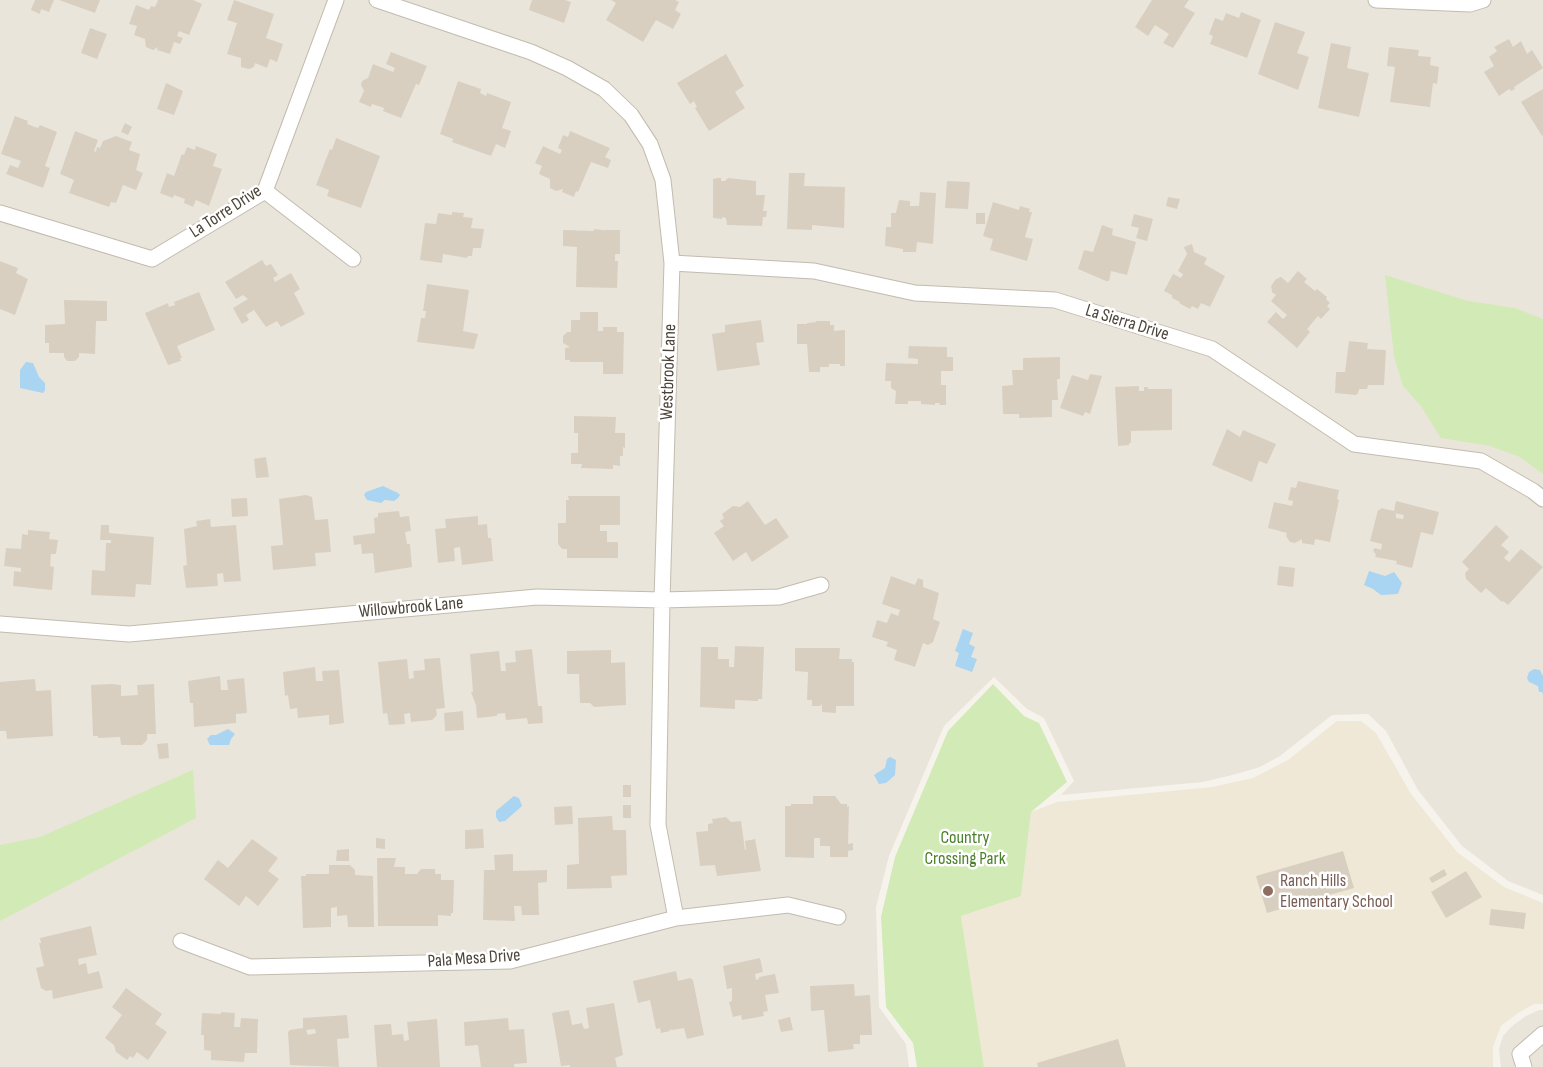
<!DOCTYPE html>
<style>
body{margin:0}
canvas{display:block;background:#f6f3ec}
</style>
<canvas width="1543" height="1067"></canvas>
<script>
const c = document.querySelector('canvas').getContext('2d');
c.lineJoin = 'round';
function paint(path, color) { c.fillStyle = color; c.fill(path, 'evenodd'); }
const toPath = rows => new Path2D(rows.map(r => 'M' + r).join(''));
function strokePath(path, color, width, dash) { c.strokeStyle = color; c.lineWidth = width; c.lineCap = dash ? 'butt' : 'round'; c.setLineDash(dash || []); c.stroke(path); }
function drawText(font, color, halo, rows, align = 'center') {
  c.font = font + ' "Sofia Sans Condensed",sans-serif'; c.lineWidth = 5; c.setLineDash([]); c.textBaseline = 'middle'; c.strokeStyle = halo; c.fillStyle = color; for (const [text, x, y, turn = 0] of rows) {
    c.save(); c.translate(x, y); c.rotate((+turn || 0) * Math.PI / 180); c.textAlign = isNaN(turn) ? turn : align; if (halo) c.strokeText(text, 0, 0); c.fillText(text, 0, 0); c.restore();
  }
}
paint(toPath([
 [0,0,1543,0,1543,895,1508,881,1462,846,1418,790,1386,731,1368,714,1332,715,1280,756,1260,767,1236,774,1203,782,1061,795,1074,781,1044,718,1027,709,994,677,944,726,889,856,876,907,879,1007,906,1044,909,1067,0,1067],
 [1539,1010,1543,1010,1543,1067,1501,1067,1499,1049,1503,1036,1512,1026,1526,1016]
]), '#eae5da');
paint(toPath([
 [1337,721,1361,721,1376,733,1411,794,1457,852,1504,887,1543,903,1543,1004,1534,1004,1518,1013,1501,1026,1493,1047,1493,1067,984,1067,961,916,1021,896,1031,812,1057,802,1212,787,1253,778,1288,760]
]), '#efe8d6');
paint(toPath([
 [1385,275,1468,301,1515,308,1543,319,1543,474,1520,457,1490,446,1441,438,1421,406,1403,386,1394,356],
 [993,684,1024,716,1039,723,1067,782,1031,812,1021,896,961,916,984,1067,917,1067,913,1043,886,1007,881,917,895,857,948,731],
 [193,770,196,818,0,921,0,845,40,837]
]), '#d2eab5');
paint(toPath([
 [26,362,33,363,39,377,45,383,45,390,43,393,20,388,20,370],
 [383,486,398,493,400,495,398,498,394,501,385,500,381,503,367,500,364,495,366,492],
 [1369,571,1385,576,1394,572,1402,583,1398,594,1381,595,1373,589,1364,585],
 [963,629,973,633,969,644,975,647,971,657,977,659,972,672,955,666,959,653,955,651],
 [1534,669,1540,670,1543,676,1543,695,1542,692,1539,692,1538,686,1529,682,1527,678,1529,672],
 [228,729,235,734,231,739,229,745,210,745,207,739,211,735,216,735],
 [890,757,896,760,895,775,886,783,879,784,874,775,885,768,887,759],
 [514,796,519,798,522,806,505,821,499,822,496,817,496,811]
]), '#a9d4f2');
paint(toPath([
 [35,0,54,0,49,12,41,9,40,14,31,10],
 [59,0,100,0,95,13],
 [158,0,193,0,202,4,189,35,179,31,177,36,183,38,180,44,174,42,170,54,157,50,158,47,153,50,146,47,145,39,134,35,137,26,129,24,136,5,149,10,151,6,155,7],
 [234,0,274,14,266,38,283,44,277,62,270,59,267,68,255,63,254,67,249,69,241,67,241,58,227,54,237,23,227,20],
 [532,0,565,0,571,2,564,23,529,10],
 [611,0,675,0,679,2,675,10,681,14,673,29,656,20,643,42,606,20,616,3],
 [1152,0,1189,0,1184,7,1195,13,1173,48,1163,43,1169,34,1155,25,1148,36,1135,27],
 [1241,12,1261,20,1247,58,1210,44,1213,36,1209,34,1215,18,1223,21,1226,13,1239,18],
 [1275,22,1305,32,1297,53,1309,57,1298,90,1258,74],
 [90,28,107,34,97,59,81,53],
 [1509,39,1513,47,1521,41,1527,54,1532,50,1543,68,1514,87,1515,89,1511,91,1509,89,1499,96,1484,72,1494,66,1489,57,1497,51,1494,47],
 [1331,43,1351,47,1347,68,1369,73,1359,117,1318,108],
 [1389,47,1419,50,1418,56,1431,57,1430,65,1439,67,1437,84,1433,83,1430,107,1390,102,1395,67,1387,66],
 [391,52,427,66,419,85,416,84,401,118,383,111,384,108,372,104,371,107,359,102,364,91,361,85,362,81,368,78,373,64,393,72,395,68,386,64],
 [726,54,744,86,735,92,745,108,709,131,695,108,697,107,694,101,690,104,677,83],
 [458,81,481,89,480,93,486,96,487,93,511,102,502,128,511,131,505,148,496,144,491,156,452,142,453,139,440,134],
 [166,83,183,91,174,115,157,109],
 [1543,89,1543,135,1542,136,1521,102],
 [15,116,28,121,27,124,38,128,40,125,57,132,45,166,50,168,43,188,6,174,10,165,18,168,21,161,1,154],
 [125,123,132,127,128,135,121,132],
 [75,131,98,140,94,151,96,152,97,147,100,148,103,141,116,136,132,142,129,150,140,154,136,170,143,173,136,190,123,185,116,203,111,202,109,207,69,193,74,180,60,174],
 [570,131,610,148,605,157,611,160,608,168,591,162,578,192,576,191,574,197,562,192,563,189,556,191,550,188,550,179,539,174,542,166,535,163,543,146,560,154,562,150,558,148,563,135,568,137],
 [336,138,380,156,361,208,327,196,329,190,316,185,330,149,332,150],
 [196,146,217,154,213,166,222,169,209,206,196,200,193,207,184,203,185,199,174,195,173,198,160,193,167,173,174,176,182,154,184,155,187,147,195,150],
 [789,173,805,173,804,186,845,187,844,228,812,225,812,230,787,229],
 [718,178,721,178,721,181,725,181,728,178,756,181,756,195,765,195,763,211,767,211,766,217,763,217,762,226,727,225,726,218,722,217,722,219,713,218,713,179],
 [947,181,970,182,968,209,945,208],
 [920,192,936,193,933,244,917,242,916,252,903,252,903,249,885,246,886,227,891,227,891,213,896,213,899,200,910,201,910,206,919,206],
 [1168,197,1180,199,1177,209,1166,206],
 [993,202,1019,210,1020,206,1030,209,1029,212,1032,212,1025,237,1033,239,1027,261,990,250,993,239,983,236],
 [452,212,464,213,463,217,473,218,471,228,484,229,481,248,473,248,472,256,468,256,467,258,443,254,442,263,420,260,425,223,436,224,438,213,452,215],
 [976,213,985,213,985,224,976,224],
 [1134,214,1153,219,1147,241,1136,238,1139,228,1131,226],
 [1102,225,1113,229,1112,235,1136,242,1127,275,1111,271,1109,281,1106,281,1078,269,1084,250,1093,252],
 [594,229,603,230,603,231,605,230,620,230,620,254,615,254,615,261,618,261,617,288,576,287,577,247,563,246,563,230,594,231],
 [1192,244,1194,252,1207,258,1204,264,1225,276,1210,307,1201,303,1198,309,1192,306,1190,309,1179,303,1180,302,1172,298,1172,295,1164,291,1173,274,1181,278,1183,274,1178,271,1187,254,1184,247],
 [262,260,266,266,271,264,278,275,273,278,275,282,291,273,300,289,294,293,305,314,281,327,277,321,266,327,254,310,246,315,249,320,242,324,233,308,248,299,243,295,236,299,225,282],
 [0,261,18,268,16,273,28,279,15,315,0,309],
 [1298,271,1307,279,1304,282,1315,291,1317,289,1327,297,1326,299,1330,303,1327,306,1330,309,1321,319,1318,316,1307,329,1310,332,1297,348,1267,322,1276,312,1283,319,1287,315,1271,301,1276,295,1272,292,1271,286,1276,279,1281,277,1288,283],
 [427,284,469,290,463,331,478,334,474,349,417,342,421,318,425,318,426,311,423,311],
 [199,292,215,330,177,346,182,358,180,358,181,361,168,365,145,313,168,303,169,307,175,305,174,302],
 [64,300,107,301,107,321,96,321,95,354,79,353,79,357,75,361,67,361,64,357,64,353,49,353,49,343,45,343,45,325,65,324],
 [580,312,598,312,598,331,603,331,603,327,617,327,617,332,624,332,623,374,603,374,603,362,570,362,570,360,565,360,565,348,570,347,563,343,563,336,567,332,571,332,571,320,580,320],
 [761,320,764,342,756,343,760,365,717,371,712,334,725,332,725,325],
 [816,321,830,321,830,325,834,325,834,331,845,330,845,366,840,366,840,364,829,364,829,367,820,367,820,372,809,372,807,344,797,344,797,324,807,324,807,323,816,322],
 [1349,341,1368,343,1367,349,1386,350,1384,385,1368,385,1367,389,1359,389,1358,393,1356,395,1335,393,1336,372,1345,372],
 [909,346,947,347,947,357,953,357,953,371,941,371,941,385,946,385,946,405,939,405,940,403,935,403,935,405,921,404,921,401,908,401,908,404,895,404,896,391,891,388,891,381,885,381,886,363,918,364,918,359,908,358],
 [1060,357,1060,379,1057,379,1058,400,1052,400,1052,417,1019,418,1019,414,1003,414,1002,386,1013,385,1012,370,1023,370,1023,358],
 [1090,374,1102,376,1090,414,1085,412,1083,416,1060,408,1072,375,1088,380],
 [1139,386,1139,391,1144,391,1144,387,1148,387,1148,389,1172,389,1172,430,1131,431,1131,443,1129,443,1129,445,1118,446,1115,387],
 [574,416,616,417,615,433,625,433,625,448,623,447,623,456,620,456,620,466,613,465,613,469,581,468,582,464,571,464,571,453,578,453,578,433,574,433],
 [1227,429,1240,437,1243,430,1276,444,1267,464,1259,461,1252,482,1212,465],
 [266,457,269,477,256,478,254,459],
 [1298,481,1339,490,1337,499,1339,500,1330,542,1315,539,1314,545,1302,543,1302,539,1295,543,1290,542,1286,536,1287,533,1268,528,1274,502,1292,506,1293,501,1288,500,1291,487,1296,488],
 [306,495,312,497,315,520,328,519,331,552,315,553,316,566,273,570,271,546,283,545,279,499],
 [568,496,620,496,620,525,600,525,600,531,607,531,607,542,618,542,618,558,567,558,567,549,562,549,558,544,558,523,566,523,566,500,569,500],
 [247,498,248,516,232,517,231,499],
 [748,501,765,525,776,518,789,537,752,562,746,552,733,561,714,533,724,526,720,521,724,518,722,514,733,506,740,507],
 [1396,501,1439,512,1433,535,1421,532,1412,568,1396,564,1397,561,1375,557,1376,555,1373,550,1375,548,1381,550,1382,544,1370,541,1378,510,1380,510,1381,508,1394,511],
 [1394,513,1404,515,1403,519,1396,518,1396,514],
 [399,511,400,517,409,516,411,531,405,532,407,544,410,544,412,567,375,573,373,553,362,554,361,544,354,545,353,536,375,533,374,518,378,517,378,513],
 [478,516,478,525,487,524,488,538,491,538,493,561,462,565,460,547,454,548,455,561,438,563,435,529,446,528,445,519],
 [210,519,211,527,236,525,241,581,224,582,223,573,217,574,218,586,186,588,183,566,187,565,184,529,197,526,196,521],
 [101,525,109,525,109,533,154,537,151,585,136,584,135,597,91,595,92,570,105,571,106,543,111,543,111,540,100,540],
 [1496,525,1509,537,1501,545,1509,552,1504,558,1509,562,1521,549,1543,567,1508,605,1503,601,1502,602,1486,588,1481,593,1466,579,1465,573,1469,569,1462,562],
 [28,530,50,532,49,539,58,540,56,554,51,554,50,566,54,567,52,590,13,586,14,571,21,572,21,568,4,566,6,548,21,549,22,534,28,535],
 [1279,566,1295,568,1293,587,1277,585],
 [891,576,915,585,918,578,923,580,923,587,939,593,933,619,940,622,933,642,928,645,923,643,915,667,894,660,897,650,886,646,888,642,872,637,877,620,887,623,891,613,898,616,900,610,882,604],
 [735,646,764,647,762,699,758,699,758,701,735,700,735,709,700,707,701,647,718,647,718,659,729,659,729,667,734,667],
 [795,648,840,648,839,659,852,659,852,662,854,662,854,706,836,706,836,713,822,712,822,704,820,706,812,706,812,700,807,700,808,672,795,671],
 [532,649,538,706,542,706,543,723,528,724,527,718,506,720,505,713,497,714,497,716,477,718,476,705,471,692,473,692,470,654,499,651,501,671,506,671,505,663,516,662,515,651],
 [611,650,611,663,625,662,626,705,594,707,590,703,580,703,579,674,567,674,567,651],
 [440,658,445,708,436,709,437,715,432,720,411,722,410,713,404,714,405,724,389,725,387,713,383,714,378,662,407,659,409,679,414,678,413,671,425,670,424,659],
 [315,667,316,681,323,681,322,671,339,670,344,723,329,725,329,715,298,718,297,708,290,709,288,695,285,696,283,672],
 [220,676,221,690,228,690,227,680,244,678,247,713,236,714,236,723,194,727,193,703,190,703,188,681],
 [35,679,36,691,51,690,53,736,7,739,6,731,0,731,0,682],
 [112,684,121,685,121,696,138,695,137,685,154,684,156,734,147,734,147,740,142,745,121,745,120,737,98,738,98,736,93,736,91,685],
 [463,711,464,730,445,731,444,713],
 [168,743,169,758,159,759,157,744],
 [623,785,631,785,631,797,623,797],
 [813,796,835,796,841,804,847,804,847,807,849,806,848,844,853,843,853,850,848,851,848,857,830,857,830,846,820,846,820,838,814,838,814,858,785,857,785,806,791,806,791,804,813,804],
 [623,805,631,805,631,818,623,818],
 [572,806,573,824,555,825,554,807],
 [612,816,613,830,626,830,627,875,611,876,612,888,567,889,567,865,579,864,578,818],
 [726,817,731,822,741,821,745,850,746,849,745,841,755,839,761,871,717,876,715,865,700,866,696,832,708,831,708,824,713,823,712,819],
 [483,829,484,848,465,849,465,830],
 [376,838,385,839,385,849,376,848],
 [252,839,278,858,268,871,279,879,258,906,246,896,239,906,204,879,218,860,228,868],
 [349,849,349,861,336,861,337,850],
 [1343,851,1354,888,1267,913,1256,876],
 [513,854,513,871,547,870,547,882,538,883,539,915,522,915,521,906,514,906,515,921,483,920,484,870,495,870,494,855],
 [377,858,396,858,394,867,405,867,405,874,417,874,421,869,435,869,435,874,441,874,441,880,454,880,453,913,451,913,451,916,438,915,438,926,378,926],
 [329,865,350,865,355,870,355,875,373,876,374,927,348,927,347,915,337,916,337,907,331,908,331,927,303,928,301,876,306,876,306,874,329,874],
 [1444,869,1447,875,1432,883,1429,878],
 [1466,871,1482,897,1446,918,1431,892],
 [1491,909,1526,913,1524,929,1489,925],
 [91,926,97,955,78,959,79,965,86,963,88,974,99,971,103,988,53,999,52,990,46,991,41,988,36,968,44,966,39,943,41,943,40,938],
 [760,958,763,972,755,974,756,980,759,979,759,977,775,974,779,993,765,995,768,1011,763,1012,764,1016,742,1020,741,1015,733,1017,729,1002,732,1001,732,988,727,989,723,966],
 [676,971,678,981,690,978,693,980,704,1035,687,1039,684,1028,672,1030,669,1029,670,1031,661,1033,660,1028,656,1029,650,1000,638,1003,633,981],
 [854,984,855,996,870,995,872,1035,860,1035,860,1044,853,1044,854,1049,828,1052,824,1010,811,1011,810,986],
 [126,988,162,1014,155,1024,167,1032,148,1060,137,1052,133,1058,130,1056,127,1060,116,1052,114,1045,105,1038,122,1015,112,1007],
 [614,1003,623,1055,615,1058,617,1067,570,1067,570,1065,561,1066,552,1013,569,1010,572,1025,582,1023,584,1029,589,1028,586,1008],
 [221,1012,235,1013,234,1027,240,1027,241,1018,258,1019,257,1053,245,1053,244,1062,211,1060,211,1051,204,1050,204,1035,201,1035,202,1013,221,1014],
 [347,1015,349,1038,337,1039,339,1067,290,1065,288,1032,290,1030,303,1028,303,1018],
 [315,1029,316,1033,308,1035,306,1030],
 [790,1017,793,1030,781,1032,778,1020],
 [508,1018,509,1030,524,1029,527,1063,514,1064,514,1067,481,1067,478,1045,465,1046,464,1022],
 [437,1019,440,1067,377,1067,374,1025,391,1024,392,1035,403,1034,404,1041,409,1040,407,1022],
 [1118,1039,1126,1067,1038,1067,1037,1063]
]), '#d8cfc1');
const minor = toPath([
 [377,0,531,52,567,68,604,89,631,115,650,144,663,180,672,263,662,600,658,825,676,918],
 [1376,0,1470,4,1483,0],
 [265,191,353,259],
 [0,213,152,259,265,191,336,0],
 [672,263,814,271,915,293,1055,300,1212,349,1354,444,1481,461,1533,491,1543,499],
 [0,624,129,634,537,597,662,600,779,597,821,585],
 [181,941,250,967,510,961,676,918,788,905,838,917],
 [1524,1067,1520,1054,1543,1034]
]);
strokePath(minor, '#c2bbae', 17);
strokePath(minor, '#fff', 15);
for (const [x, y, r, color] of [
 [1268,891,6,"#8d6e63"]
]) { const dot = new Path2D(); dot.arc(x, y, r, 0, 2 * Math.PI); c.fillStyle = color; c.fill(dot); strokePath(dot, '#fff', 2); }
drawText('18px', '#4b4439', '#fff', [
 ["La Torre Drive",226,212,-33],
 ["La Sierra Drive",1127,323,17],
 ["Westbrook Lane",669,372,-88],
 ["Willowbrook Lane",411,608,-5],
 ["Pala Mesa Drive",474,959,-4]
]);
drawText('18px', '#4a7f2a', '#fff', [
 ["Country",965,838],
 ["Crossing Park",965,859]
]);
drawText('18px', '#785e54', '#fff', [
 ["Ranch Hills",1280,881],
 ["Elementary School",1280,902]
], 'left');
</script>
